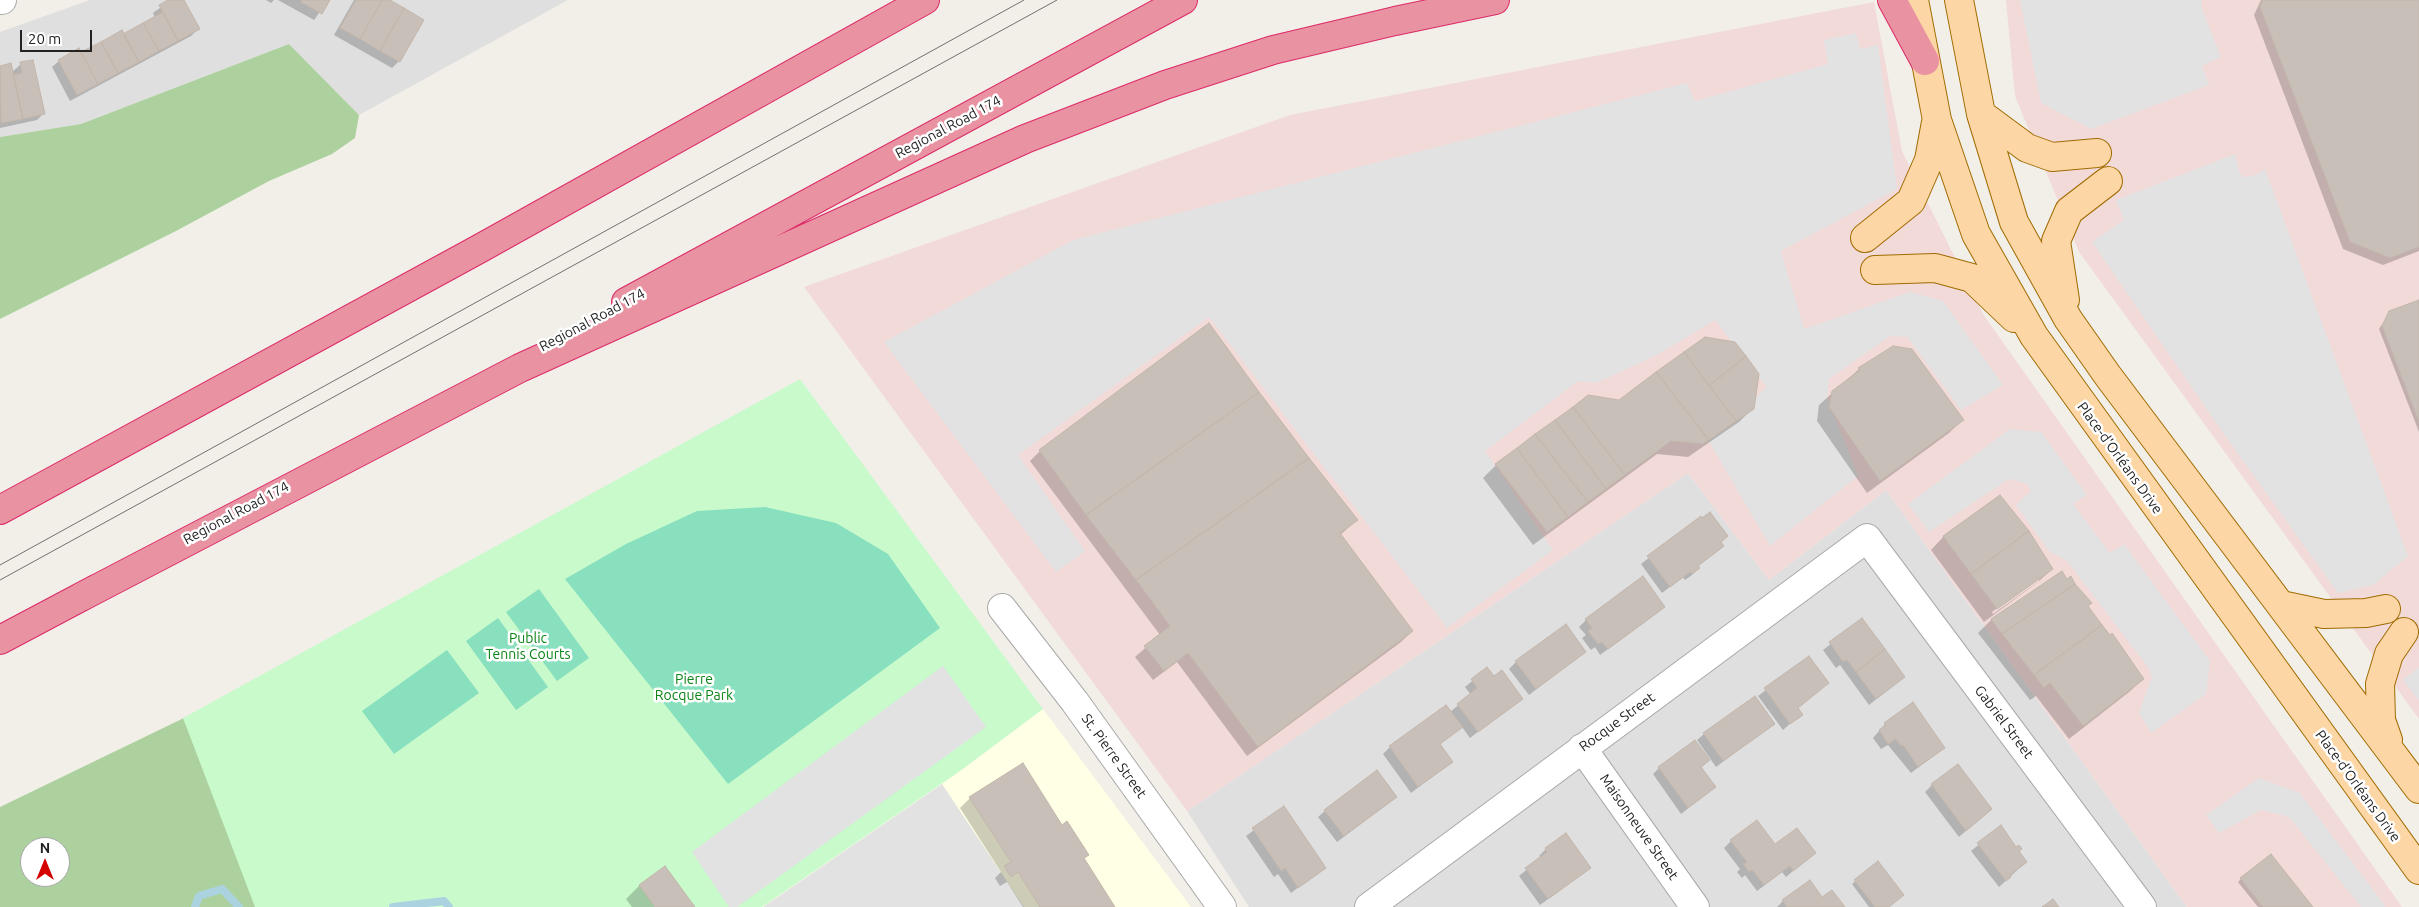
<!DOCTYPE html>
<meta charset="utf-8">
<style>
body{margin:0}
#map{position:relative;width:2419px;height:907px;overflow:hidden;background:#f2efe9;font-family:Ubuntu,sans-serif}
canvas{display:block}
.north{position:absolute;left:20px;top:837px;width:50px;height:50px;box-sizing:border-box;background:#fff;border:1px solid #a7a7a7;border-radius:50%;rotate:0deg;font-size:14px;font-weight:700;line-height:20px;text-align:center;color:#222}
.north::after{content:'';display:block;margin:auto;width:18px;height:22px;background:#d40000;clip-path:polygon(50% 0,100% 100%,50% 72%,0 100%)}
.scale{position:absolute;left:20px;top:30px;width:72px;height:22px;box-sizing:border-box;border:2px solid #222;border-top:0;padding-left:6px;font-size:15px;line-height:18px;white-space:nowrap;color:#222;-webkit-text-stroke:4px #fff;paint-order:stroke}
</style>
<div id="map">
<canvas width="2419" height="907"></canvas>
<div class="north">N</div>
<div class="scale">20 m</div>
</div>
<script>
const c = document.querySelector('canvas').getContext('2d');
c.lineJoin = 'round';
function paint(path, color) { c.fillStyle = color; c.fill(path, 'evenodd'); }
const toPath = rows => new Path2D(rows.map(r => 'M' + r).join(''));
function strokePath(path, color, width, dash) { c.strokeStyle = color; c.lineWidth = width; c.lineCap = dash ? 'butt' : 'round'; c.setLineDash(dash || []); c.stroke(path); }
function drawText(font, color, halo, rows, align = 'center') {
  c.font = font + ' Ubuntu,sans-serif'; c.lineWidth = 5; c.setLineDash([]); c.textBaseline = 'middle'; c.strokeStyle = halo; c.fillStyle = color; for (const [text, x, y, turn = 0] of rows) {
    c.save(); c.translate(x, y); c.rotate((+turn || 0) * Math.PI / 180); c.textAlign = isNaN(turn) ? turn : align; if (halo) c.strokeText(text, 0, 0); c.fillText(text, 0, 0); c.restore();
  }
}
paint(toPath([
 [90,0,568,0,359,115,289,44,81,124,0,137,0,32],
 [1688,473,1769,580,1886,490,2187,907,1249,907,1187,811]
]), '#e0dfdf');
paint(toPath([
 [2006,0,2419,0,2419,719,2079,252,2015,96],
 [1874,2,1902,151,1983,314,2402,907,2187,907,1886,490,1769,580,1688,473,1187,811,804,287,1290,115]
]), '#f2dad9');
paint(toPath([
 [1043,709,1191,907,762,907,960,771]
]), '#ffffe5');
paint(toPath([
 [289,44,359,115,355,138,332,154,269,181,176,231,0,319,0,137,81,124],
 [409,609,354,907,0,907,0,807],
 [30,847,60,847,60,877,30,877]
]), '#add19e');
paint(toPath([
 [800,379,1043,709,960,771,762,907,255,907,183,718]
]), '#c8facc');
paint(toPath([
 [765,507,836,523,888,554,940,628,728,784,565,579,626,544,697,511],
 [539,589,589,658,557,681,506,612],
 [498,618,548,687,516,710,466,641],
 [447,650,479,693,394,754,362,711]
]), '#88e0be');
paint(toPath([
 [2020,0,2202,0,2201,6,2221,57,2202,66,2209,85,2091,129,2041,103],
 [1856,33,1860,49,1878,45,1897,189,1781,251,1804,329,1910,292,1943,301,2003,385,1961,410,1907,337,1890,336,1829,379,1827,398,1858,476,1770,546,1707,438,1733,418,1767,387,1715,320,1657,355,1596,383,1578,381,1485,451,1553,550,1447,628,1209,317,1018,455,1085,551,1056,572,884,342,1073,240,1687,83,1695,101,1828,64,1824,40],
 [2235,154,2240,174,2245,177,2256,175,2265,169,2408,556,2373,585,2338,593,2221,430,2092,242,2124,220,2116,200],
 [2010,429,2041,432,2087,495,2073,504,2110,553,2124,544,2210,661,2206,694,2151,733,2139,713,2152,677,2148,667,2067,561,2049,551,2016,505,2031,491,2027,484,2009,479,1929,532,1908,504],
 [943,666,986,727,737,907,729,907,692,852],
 [2419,667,2419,701,2403,680],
 [2259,778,2300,793,2386,907,2361,907,2289,817,2261,810,2219,833,2206,815],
 [942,784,1024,907,763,907]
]), '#e2e2e2');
paint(toPath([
 [171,0,182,0,198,29,191,36,70,101,52,67,59,61,123,35,155,18,153,13],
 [266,0,274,0,271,3],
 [278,0,328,0,314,20],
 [354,0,388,0,423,20,399,61,392,68,334,35],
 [2261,0,2419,0,2419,251,2383,265,2343,249,2254,15],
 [21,64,44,113,37,120,0,128,0,67,10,65,12,72],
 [2419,301,2419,432,2379,329,2390,313],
 [1209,325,1258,393,1357,520,1340,535,1412,631,1401,642,1247,756,1177,662,1153,680,1135,657,1160,635,1030,461,1040,451],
 [1893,347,1962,420,1949,433,1867,493,1817,421,1819,405,1859,369],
 [1619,401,1753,408,1739,422,1688,457,1657,454,1533,545,1483,478,1496,465],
 [1701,518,1722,546,1697,567,1698,568,1692,575,1685,580,1683,577,1662,593,1641,564],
 [1944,536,2052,569,2038,582,1984,622,1931,550],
 [2039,578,2039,581,1993,614,1992,612],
 [2062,573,2110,636,2112,635,2128,656,2126,658,2143,679,2129,692,2069,739,2036,696,2030,700,1978,633,1991,620],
 [1657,613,1600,655,1595,647,1591,650,1582,638,1586,635,1579,627,1586,620],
 [1862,620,1904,677,1869,705,1840,665,1836,668,1823,650],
 [1584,652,1529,695,1509,669,1516,662],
 [1808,658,1797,709,1801,714,1783,730,1758,696],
 [1487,669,1494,678,1522,698,1470,738,1462,727,1439,745,1451,762,1411,793,1383,754,1390,747,1450,712,1471,695,1465,687],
 [1773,724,1716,767,1697,740,1704,734],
 [1885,724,1944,748,1911,773,1888,745,1881,749,1873,738],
 [1708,760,1701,768,1715,787,1681,814,1653,774,1659,768],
 [1932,785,1977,821,1959,837,1925,792],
 [1396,797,1337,842,1318,817,1325,811],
 [970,798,1062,826,1087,855,1083,859,1113,907,1023,907,1007,882,1000,886,995,878,1001,872,960,808],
 [1284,808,1324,868,1291,893,1278,874,1274,877,1246,836],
 [2001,827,2026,862,1999,887,1971,851],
 [1731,841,1775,846,1814,853,1786,877,1782,872,1757,891,1745,875,1742,878,1737,872,1740,869,1724,848],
 [1546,849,1582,874,1540,905,1519,876,1541,858,1539,856],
 [1878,863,1888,907,1869,907,1852,884],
 [665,867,694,907,632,907,626,899,639,886],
 [2241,879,2311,907,2258,907,2238,882],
 [1822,899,1843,907,1777,907,1783,901]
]), '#0003');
strokePath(toPath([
 [195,907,199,896,222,889,239,907],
 [393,907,444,901,449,907]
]), '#aad3df', 8);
const building = toPath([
 [168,0,184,0,200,29,178,41,159,5,168,0],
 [302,0,330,0,322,14,301,2,302,0],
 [356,0,382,0,360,39,340,28,356,0],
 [382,0,390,0,404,8,380,51,360,39,382,0],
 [2263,0,2419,0,2419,247,2390,258,2350,242,2260,7,2263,0],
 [404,8,424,20,400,62,380,51,404,8],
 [163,12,178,41,159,51,143,23,163,12],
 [143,23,159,51,139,62,123,34,143,23],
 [122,30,139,62,118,73,101,42,122,30],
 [101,42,118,73,98,84,81,52,101,42],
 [79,48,98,84,77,95,58,60,79,48],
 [33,60,45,114,23,119,13,75,22,73,20,62,33,60],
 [11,63,23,119,1,123,0,66,11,63],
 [2419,300,2419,422,2382,326,2389,311,2419,300],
 [1209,323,1259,392,1086,515,1039,450,1209,323],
 [1705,337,1735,342,1746,356,1709,386,1684,352,1705,337],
 [1893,346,1912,349,1964,420,1880,481,1829,407,1832,391,1860,370,1858,368,1893,346],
 [1684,352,1736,421,1709,440,1656,372,1684,352],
 [1746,356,1759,374,1754,409,1736,421,1709,386,1746,356],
 [1656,372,1709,440,1703,444,1671,441,1625,475,1573,407,1588,395,1619,400,1656,372],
 [1259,392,1309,458,1136,580,1086,515,1259,392],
 [1573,407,1625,475,1606,489,1555,420,1573,407],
 [1555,420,1606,489,1588,502,1535,434,1555,420],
 [1535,434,1588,502,1568,517,1517,448,1535,434],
 [1517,448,1568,517,1547,532,1495,464,1517,448],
 [1309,458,1358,520,1340,533,1413,631,1258,747,1188,653,1164,671,1144,646,1170,626,1136,580,1309,458],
 [2000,495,2029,531,1971,574,1943,536,2000,495],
 [1710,512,1728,536,1721,542,1724,546,1698,566,1700,568,1692,574,1690,572,1670,587,1647,556,1701,516,1702,518,1710,512],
 [2029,531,2053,569,1997,609,1971,574,2029,531],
 [2062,571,2067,579,2071,576,2075,584,2002,634,1991,619,2062,571],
 [1643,576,1665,607,1608,649,1602,642,1598,644,1588,631,1592,628,1585,619,1643,576],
 [2075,584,2092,603,2088,606,2102,625,2034,675,2002,634,2075,584],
 [1862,618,1885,649,1856,672,1847,660,1843,662,1829,642,1862,618],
 [1566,624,1586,652,1536,689,1515,661,1566,624],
 [2102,625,2110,635,2112,633,2144,679,2083,726,2050,683,2044,688,2034,675,2102,625],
 [1885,649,1905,677,1876,699,1856,672,1885,649],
 [1809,656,1829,683,1798,708,1803,715,1790,724,1764,688,1809,656],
 [1487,667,1494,676,1502,670,1523,699,1478,732,1457,704,1477,688,1471,679,1487,667],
 [1755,696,1775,724,1723,761,1703,733,1755,696],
 [1913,702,1945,748,1918,767,1903,745,1901,746,1896,739,1888,744,1879,730,1886,725,1884,723,1913,702],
 [1446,705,1463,727,1440,744,1453,762,1418,787,1389,746,1446,705],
 [1695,740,1710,760,1701,767,1716,787,1688,808,1658,767,1695,740],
 [1023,763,1062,825,1067,821,1089,855,1084,858,1115,907,1040,907,1018,872,1011,877,1004,866,1011,862,969,797,1023,763],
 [1958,764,1992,809,1966,831,1931,784,1958,764],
 [1377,770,1397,797,1344,836,1324,810,1377,770],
 [1284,806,1326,868,1298,888,1285,868,1281,871,1252,828,1284,806],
 [1757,820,1775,844,1797,828,1816,853,1793,871,1790,866,1764,885,1752,870,1749,872,1743,864,1747,862,1730,840,1757,820],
 [2001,825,2016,847,2019,845,2022,849,2019,851,2027,862,2010,875,2011,877,2006,881,1977,843,2001,825],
 [1566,833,1591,868,1548,899,1525,868,1547,852,1545,848,1566,833],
 [2271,854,2313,907,2263,907,2240,878,2271,854],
 [1878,861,1904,895,1889,907,1875,907,1854,880,1878,861],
 [665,866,695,907,655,907,639,885,665,866],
 [1810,880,1822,897,1832,890,1845,907,1787,907,1782,900,1810,880],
 [2053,899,2059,907,2042,907,2053,899]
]);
paint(building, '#c7bfb8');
strokePath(building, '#c4b6ab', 1);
const minor = toPath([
 [0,0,2,0],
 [1002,608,1075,702,1222,907],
 [1582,748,1695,907],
 [1369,907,1867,538,2142,907]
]);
const major = toPath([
 [1914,0,1937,120,1964,199,1976,234,2034,336,2419,870],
 [1959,0,1981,114,2014,222,2068,319,2108,376,2419,789],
 [1981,114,2027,148,2052,157,2097,153],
 [1865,238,1911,201,1929,160,1936,122],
 [1875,270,1935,268,1972,278,2014,318],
 [2065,300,2056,241,2069,211,2108,181],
 [2281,605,2324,614,2366,613,2386,609],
 [2388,740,2381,720,2380,684,2389,654,2404,632]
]);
const highway = toPath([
 [1892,0,1925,61],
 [626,302,1183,0],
 [0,510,479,249,925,0],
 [81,597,520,368,1025,139,1165,85,1273,50,1395,21,1495,0],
 [0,640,98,588]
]);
strokePath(minor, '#a9a9a9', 30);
strokePath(major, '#a06b00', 30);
strokePath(highway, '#dc2a67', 30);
strokePath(minor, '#fff', 28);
strokePath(major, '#fcd6a4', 28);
strokePath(highway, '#e892a2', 28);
strokePath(toPath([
 [0,565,1024,0],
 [0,580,1057,0]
]), '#707070', 1);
drawText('14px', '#222', '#fff', [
 ["Regional Road 174",948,127,-28],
 ["Regional Road 174",592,320,-28],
 ["Place-d'Orléans Drive",2120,458,54],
 ["Regional Road 174",236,513,-28],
 ["Rocque Street",1617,722,-36],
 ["Gabriel Street",2004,722,53],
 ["St. Pierre Street",1114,756,54],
 ["Place-d'Orléans Drive",2358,786,54],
 ["Maisonneuve Street",1639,827,55]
]);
drawText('14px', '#0c8416', '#fff', [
 ["Public",528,638],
 ["Tennis Courts",528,654],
 ["Pierre",694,679],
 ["Rocque Park",694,695]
]);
</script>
